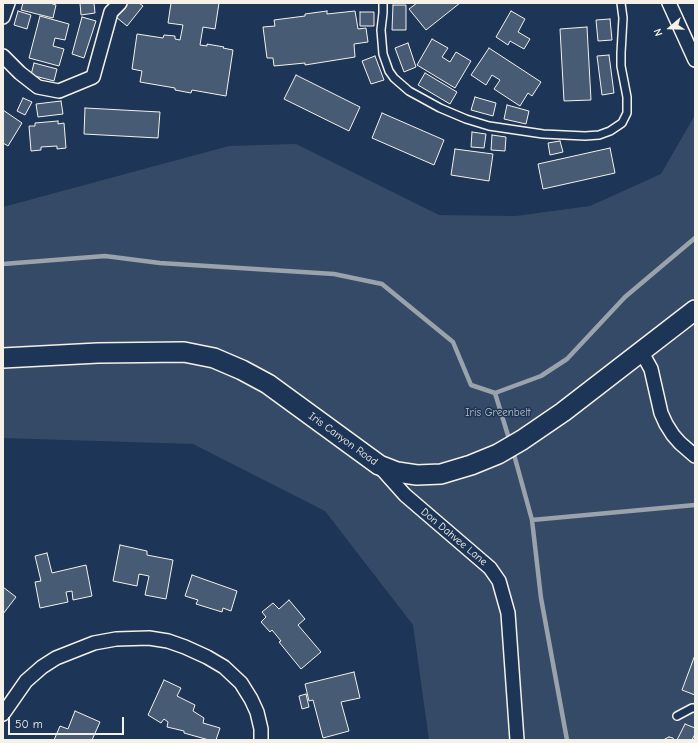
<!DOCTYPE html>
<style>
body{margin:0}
#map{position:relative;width:698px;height:743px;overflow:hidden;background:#1d3557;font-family:"Comic Neue",sans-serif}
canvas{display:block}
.frame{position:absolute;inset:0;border:4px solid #f4f1e8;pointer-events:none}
.north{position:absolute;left:650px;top:8px;width:40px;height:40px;-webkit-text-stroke:3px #1d3557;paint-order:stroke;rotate:250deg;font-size:11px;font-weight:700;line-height:16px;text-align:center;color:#f4f1e8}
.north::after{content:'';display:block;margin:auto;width:14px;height:18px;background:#f4f1e8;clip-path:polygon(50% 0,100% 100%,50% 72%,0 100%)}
.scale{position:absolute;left:8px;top:717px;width:116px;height:18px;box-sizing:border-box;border:2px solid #f4f1e8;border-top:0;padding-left:5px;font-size:12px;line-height:14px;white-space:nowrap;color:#f4f1e8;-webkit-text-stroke:3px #1d3557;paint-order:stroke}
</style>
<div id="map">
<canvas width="698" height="743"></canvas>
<div class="frame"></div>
<div class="north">N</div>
<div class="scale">50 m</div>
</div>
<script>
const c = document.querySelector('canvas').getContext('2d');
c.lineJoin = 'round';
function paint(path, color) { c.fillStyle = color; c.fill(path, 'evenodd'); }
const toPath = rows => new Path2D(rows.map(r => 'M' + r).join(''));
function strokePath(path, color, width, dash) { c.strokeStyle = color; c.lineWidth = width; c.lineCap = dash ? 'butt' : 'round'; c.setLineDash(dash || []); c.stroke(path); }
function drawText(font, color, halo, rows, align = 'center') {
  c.font = font + ' "Comic Neue",sans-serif'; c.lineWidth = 3; c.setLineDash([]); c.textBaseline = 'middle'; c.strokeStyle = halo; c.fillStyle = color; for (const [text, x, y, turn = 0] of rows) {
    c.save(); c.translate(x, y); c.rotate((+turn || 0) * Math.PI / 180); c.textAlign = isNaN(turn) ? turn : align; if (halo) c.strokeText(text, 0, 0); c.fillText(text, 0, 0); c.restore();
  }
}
paint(toPath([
 [695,115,695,740,429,740,413,625,325,511,193,444,3,438,3,207,229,146,296,144,439,215,516,216,590,206,661,174]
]), '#354a67');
strokePath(toPath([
 [3,264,105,256,160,263,334,274,382,284,453,342,471,385,495,393,541,376,567,359,625,297,695,238],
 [495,393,510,442],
 [513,451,532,520,541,598,567,740],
 [532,520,695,505]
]), '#9aa2ab', 4.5);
const building = toPath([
 [23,3,50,3,56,5,53,18,21,10,23,3],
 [80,3,94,3,95,13,81,15,80,3],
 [128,3,139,3,143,6,127,26,116,17,128,3],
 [171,3,219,3,215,29,203,27,200,45,207,46,207,44,224,47,223,48,233,50,226,96,192,90,191,93,175,90,175,88,140,82,142,71,132,69,137,34,163,38,164,35,175,36,175,39,180,40,183,25,168,23,171,3],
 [417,3,460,3,426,30,409,9,417,3],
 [393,5,406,5,406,30,392,30,393,5],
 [18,11,31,15,27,29,14,25,18,11],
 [327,11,327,14,355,11,358,29,366,28,368,42,354,44,355,57,305,65,305,63,274,66,273,58,267,58,263,27,275,26,274,20,305,16,305,14,327,11],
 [511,11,525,19,518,32,530,39,524,49,510,41,508,45,496,37,511,11],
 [360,12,374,12,374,26,360,26,360,12],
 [40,16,69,24,65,40,55,38,53,46,64,49,59,66,29,58,40,16],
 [82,17,96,21,84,58,72,54,82,17],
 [610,19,612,40,598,41,596,20,610,19],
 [587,27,591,100,564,101,560,29,587,27],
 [432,39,448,48,442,57,450,62,456,52,471,61,455,88,417,65,432,39],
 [408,43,416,67,404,72,395,48,408,43],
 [489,48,541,82,532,96,528,93,520,106,494,89,500,80,492,75,486,85,471,75,489,48],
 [609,55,614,93,602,95,597,56,609,55],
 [375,56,384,80,371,84,362,61,375,56],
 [34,63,57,69,54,81,31,75,34,63],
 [425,73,457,92,450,104,418,85,425,73],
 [296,75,360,107,349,131,284,99,296,75],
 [475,97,496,103,493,116,471,110,475,97],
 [23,98,32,102,25,115,17,111,23,98],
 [61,101,63,114,38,117,36,104,61,101],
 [507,105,529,111,526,124,504,119,507,105],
 [85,108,160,112,158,138,84,134,85,108],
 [3,110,22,123,8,146,3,143,3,110],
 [382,113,444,140,434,165,372,138,382,113],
 [58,121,58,124,64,123,66,148,57,149,57,146,41,147,41,150,31,151,29,126,35,126,35,123,58,121],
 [472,132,486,134,484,148,471,147,472,132],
 [492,135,506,137,505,151,491,150,492,135],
 [560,141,563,152,550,155,548,143,560,141],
 [610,148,615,173,543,189,538,164,610,148],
 [455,149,493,154,489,181,451,175,455,149],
 [120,545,147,551,147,555,173,560,166,599,145,595,149,576,139,574,137,586,113,581,120,545],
 [47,553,52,573,86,565,92,596,73,600,72,591,66,592,68,602,40,608,35,582,41,581,35,556,47,553],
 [192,575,237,591,231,611,223,608,222,612,196,604,198,600,185,596,192,575],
 [3,587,16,597,3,614,3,587],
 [289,600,305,619,298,625,321,652,301,669,279,642,281,641,272,630,270,632,261,622,266,617,262,612,273,603,279,609,289,600],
 [695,655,695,695,682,690,695,655],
 [354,672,360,698,341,702,349,731,323,738,313,700,309,701,305,684,354,672],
 [164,680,181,688,177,696,195,705,193,711,204,718,203,723,220,728,216,740,209,740,184,733,184,731,167,727,168,722,164,719,161,723,148,715,164,680],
 [306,694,309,707,302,709,299,696,306,694],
 [75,711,100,722,92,740,54,740,60,726,68,729,75,711],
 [685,724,695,728,695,734,692,740,677,740,685,724],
 [669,737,673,738,674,740,663,740,669,737]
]);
paint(building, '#485b74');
strokePath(building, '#f4f1e8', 1);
const lane = toPath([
 [383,3,383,13,381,30,383,54,389,71,394,78,409,91,440,108,466,119,489,126,543,134,585,136,599,135,610,131,622,123,627,113,627,97,621,66,621,53,623,18,621,3],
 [677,716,692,708,695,708]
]);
const street = toPath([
 [669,3,695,60],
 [3,17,8,3],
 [3,56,20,73,38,87,59,91,93,77,111,12,120,3],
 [641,351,651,369,661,413,666,424,673,435,680,443,695,456],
 [380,467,405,495,490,568,499,581,508,613,517,740],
 [3,714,26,681,42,667,56,658,94,643,116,639,149,638,168,641,185,647,207,657,224,667,241,683,251,699,257,712,261,729,261,740]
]);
const secondary = toPath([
 [3,358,98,353,184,352,214,358,242,370,268,384,379,465,397,472,417,475,441,474,471,465,498,454,522,440,563,412,695,310]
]);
strokePath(lane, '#f4f1e8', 10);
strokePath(street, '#f4f1e8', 16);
strokePath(secondary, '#f4f1e8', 22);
strokePath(lane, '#1d3557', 7);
strokePath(street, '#1d3557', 13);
strokePath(secondary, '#1d3557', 19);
drawText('11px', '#bbbfc1', '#1d3557', [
 ["Iris Greenbelt",498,413]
]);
drawText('11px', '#f4f1e8', '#1d3557', [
 ["Iris Canyon Road",343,439,36],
 ["Don Dahvee Lane",454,537,40]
]);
</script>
